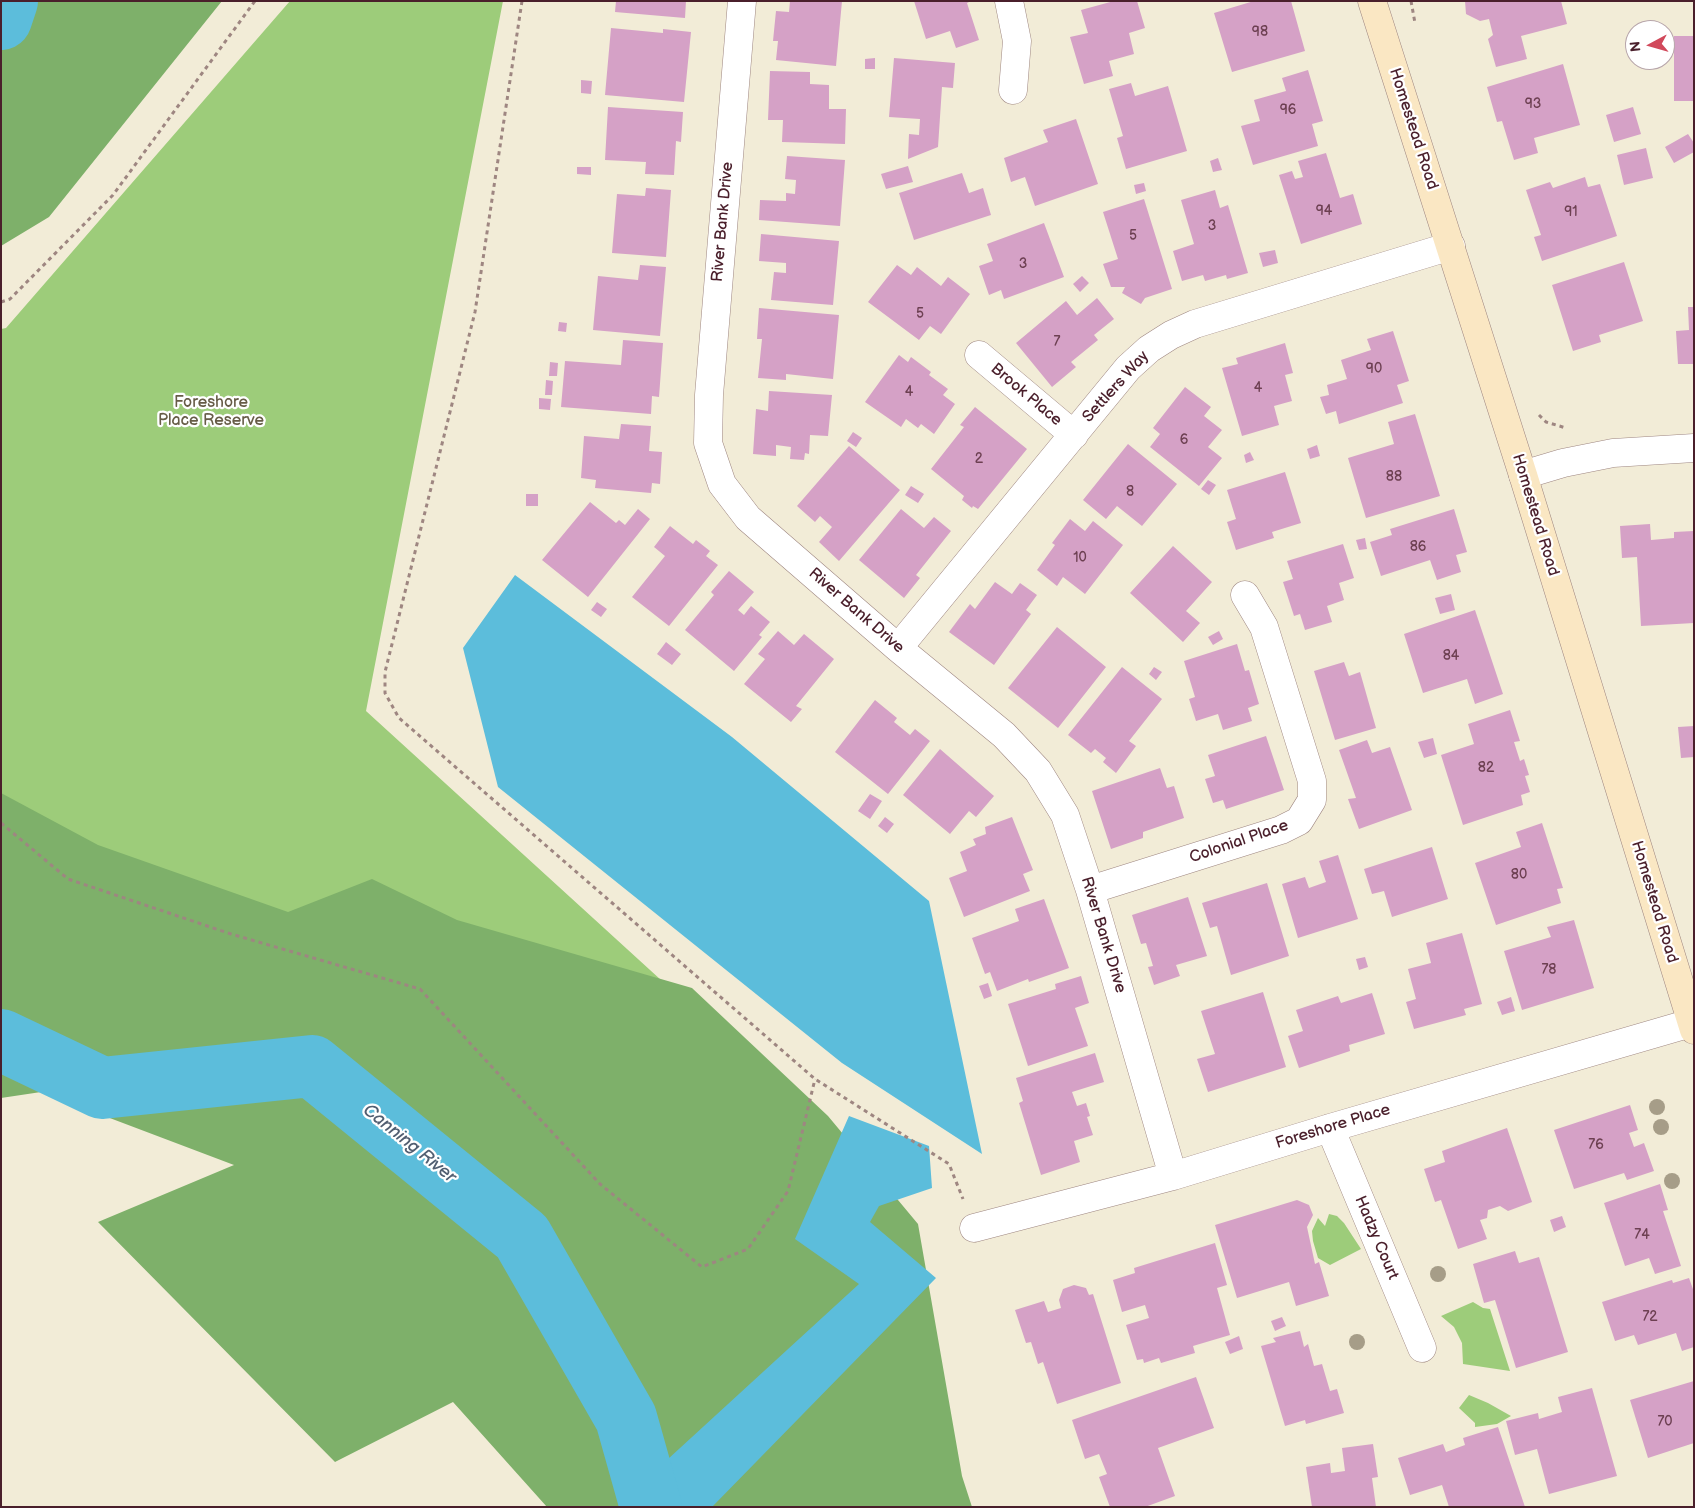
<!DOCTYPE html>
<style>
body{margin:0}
#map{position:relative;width:1695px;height:1508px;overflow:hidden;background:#f2ecd7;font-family:"Balsamiq Sans",sans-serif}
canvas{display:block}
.frame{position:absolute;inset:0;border:2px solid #4a1f2b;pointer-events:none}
.north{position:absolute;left:1625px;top:20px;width:50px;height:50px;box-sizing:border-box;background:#fff;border:1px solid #b7a5aa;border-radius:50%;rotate:264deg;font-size:14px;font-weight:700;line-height:20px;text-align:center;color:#4a1f2b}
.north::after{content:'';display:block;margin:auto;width:18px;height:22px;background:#d1495b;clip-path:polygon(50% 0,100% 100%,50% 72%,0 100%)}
</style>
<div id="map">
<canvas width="1695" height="1508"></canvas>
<div class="frame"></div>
<div class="north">N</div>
</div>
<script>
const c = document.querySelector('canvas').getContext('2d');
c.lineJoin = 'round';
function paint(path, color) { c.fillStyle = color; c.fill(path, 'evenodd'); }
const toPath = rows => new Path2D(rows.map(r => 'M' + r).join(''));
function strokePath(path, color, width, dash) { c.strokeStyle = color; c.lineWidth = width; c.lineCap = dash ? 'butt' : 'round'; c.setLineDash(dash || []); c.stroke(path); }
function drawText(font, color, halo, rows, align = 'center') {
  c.font = font + ' "Balsamiq Sans",sans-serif'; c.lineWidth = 4.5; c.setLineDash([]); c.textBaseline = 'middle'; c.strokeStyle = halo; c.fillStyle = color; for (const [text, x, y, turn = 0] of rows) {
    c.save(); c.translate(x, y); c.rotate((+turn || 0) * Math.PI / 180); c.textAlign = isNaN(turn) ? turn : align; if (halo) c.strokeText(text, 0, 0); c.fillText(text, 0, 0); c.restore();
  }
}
paint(toPath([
 [290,1,503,1,366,711,786,1094,70,862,1,802,1,329,6,328],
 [1329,1214,1337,1216,1344,1223,1361,1249,1330,1265,1318,1258,1313,1241,1312,1231,1318,1218,1325,1226],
 [1473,1302,1483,1308,1490,1309,1510,1371,1463,1364,1462,1343,1454,1327,1441,1316],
 [1469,1395,1488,1403,1511,1416,1497,1424,1475,1427,1475,1423,1459,1408]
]), '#9dcc7a');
paint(toPath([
 [1,1,222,1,49,217,1,246],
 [1,793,98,845,288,912,372,879,457,920,692,988,828,1116,918,1224,962,1476,972,1507,547,1507,453,1402,335,1462,98,1222,234,1165,41,1092,1,1098]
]), '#7eb06a');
paint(toPath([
 [515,575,732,737,929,901,982,1154,842,1063,498,787,463,648],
 [849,1116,929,1146,932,1188,879,1206,870,1222,936,1278,712,1507,666,1507,656,1470,859,1284,795,1239]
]), '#5cbddb');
strokePath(toPath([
 [1,19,7,1],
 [1,1040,102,1088,312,1066,522,1237,626,1418,651,1507]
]), '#5cbddb', 62);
paint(toPath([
 [616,1,686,1,685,18,615,12],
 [790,1,842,1,836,66,776,60,778,41,773,41,776,11,789,12],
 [914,1,971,1,967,3,979,40,956,48,950,31,926,39],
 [1114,1,1137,1,1145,28,1129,33,1134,54,1109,61,1113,76,1084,84,1070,37,1088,33,1081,10],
 [1254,1,1291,1,1305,51,1232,72,1214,13],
 [1465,1,1561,1,1567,24,1521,36,1527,59,1496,67,1488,39,1493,35,1489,19,1480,21,1466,14],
 [611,28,663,33,663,29,691,32,684,102,605,95],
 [1674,36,1694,36,1694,101,1674,101],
 [875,58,875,69,865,69,865,59],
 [894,58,955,63,953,88,942,87,938,147,908,159,909,134,919,135,920,119,889,117],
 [1563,64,1580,125,1534,138,1538,153,1514,160,1502,121,1497,122,1487,87],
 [1308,70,1323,121,1312,124,1318,146,1253,165,1241,126,1260,121,1254,100,1286,91,1282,78],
 [770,71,810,72,810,84,829,85,829,109,846,109,845,144,782,142,783,120,768,120],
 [581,80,592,81,591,94,581,93],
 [1131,83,1135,96,1168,86,1187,151,1126,169,1117,138,1123,136,1109,89],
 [608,107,683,112,681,142,676,141,674,175,645,174,646,162,605,160],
 [1633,107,1641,134,1614,142,1606,115],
 [1076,119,1098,184,1035,206,1025,177,1011,182,1004,158,1048,142,1043,130],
 [1688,134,1694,143,1694,152,1674,163,1665,147],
 [1646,148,1653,178,1624,185,1617,155],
 [1326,153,1340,198,1353,194,1362,224,1301,244,1279,175,1292,171,1295,179,1303,177,1298,161],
 [787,156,845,160,840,226,759,220,760,200,786,201,786,193,795,194,796,180,785,179],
 [1218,158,1222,170,1213,172,1210,161],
 [908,166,913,182,886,189,881,174],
 [577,167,591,167,591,175,577,174],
 [962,173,969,193,983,188,991,215,914,240,899,193],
 [1585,177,1588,187,1600,184,1617,236,1542,261,1534,237,1541,235,1526,190,1550,182,1553,188],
 [1144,183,1146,191,1136,194,1134,185],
 [646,188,671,190,666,257,612,253,617,194,645,196],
 [1215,190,1220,208,1228,205,1248,273,1227,279,1226,275,1205,281,1203,275,1182,281,1173,251,1194,244,1181,200],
 [1144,199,1172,289,1145,298,1141,304,1122,293,1125,287,1111,287,1103,264,1118,259,1103,212],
 [1044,223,1064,277,1004,299,1001,290,989,295,979,266,993,261,987,244],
 [761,234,839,241,833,305,771,300,774,272,786,273,786,263,759,261],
 [1275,250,1278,263,1263,267,1259,253],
 [1624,262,1643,321,1599,335,1601,342,1573,351,1552,285],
 [640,265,666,267,660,336,593,330,598,276,638,280],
 [897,265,911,275,917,267,941,286,948,277,970,294,941,334,930,326,919,340,868,302],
 [1082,276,1089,283,1080,292,1073,284],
 [1097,298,1114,319,1094,335,1098,340,1071,362,1076,367,1052,387,1016,343,1066,301,1077,315],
 [1688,307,1694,307,1694,364,1678,364,1676,331,1689,330],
 [759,308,839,315,833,379,786,374,786,380,758,378,762,339,757,339],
 [559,322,567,323,566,332,558,331],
 [1393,331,1409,381,1397,385,1403,403,1339,424,1336,411,1326,414,1320,397,1329,395,1327,385,1347,379,1341,360,1371,350,1367,339],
 [623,340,663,343,659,397,652,396,651,414,561,407,565,361,621,365],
 [1285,343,1293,373,1285,375,1292,401,1274,406,1279,425,1242,436,1222,368,1238,364,1236,358],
 [899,355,908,362,911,357,931,372,929,375,948,389,943,395,955,404,934,434,921,424,918,428,906,419,901,427,865,402],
 [550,362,558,363,557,376,549,376],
 [546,380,553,381,552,395,545,395],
 [1185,387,1211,407,1204,416,1222,430,1208,447,1222,458,1199,486,1150,447,1160,434,1153,428],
 [769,391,832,395,828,436,810,435,809,454,805,453,804,460,790,459,791,447,776,445,776,456,753,454,756,409,768,411],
 [539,398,551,399,550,410,539,409],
 [975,407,1027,449,978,509,973,506,972,508,962,500,964,496,931,469,964,427,960,425],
 [1415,414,1440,496,1366,518,1348,458,1394,444,1388,422],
 [621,424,651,426,649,451,662,452,660,484,652,483,651,493,595,488,596,480,581,478,584,436,619,439],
 [853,432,862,438,856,447,847,441],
 [1128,444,1177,484,1142,526,1117,506,1106,519,1083,500],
 [1317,445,1320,456,1310,459,1307,449],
 [849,446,900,490,839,561,819,542,832,527,820,516,815,522,797,506],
 [1250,452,1254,460,1246,463,1244,455],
 [1285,472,1301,523,1272,532,1274,538,1236,550,1227,522,1236,519,1227,490],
 [1208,480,1216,485,1209,495,1201,489],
 [911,486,924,494,918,503,905,495],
 [526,494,538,494,538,506,526,506],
 [590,502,616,523,619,520,625,525,638,509,650,519,588,597,542,560],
 [901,509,924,528,934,517,951,531,916,575,920,578,904,598,859,560],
 [1454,509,1467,552,1456,555,1461,572,1437,580,1430,560,1381,576,1370,542,1392,535,1390,529],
 [1070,519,1085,531,1093,521,1123,545,1085,594,1063,577,1057,586,1037,570,1055,545,1052,543],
 [1650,524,1651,540,1674,538,1674,532,1694,531,1694,623,1641,626,1637,557,1622,558,1620,526],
 [670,526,693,544,696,540,710,551,706,556,718,565,669,626,632,597,665,556,654,547],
 [1365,538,1367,549,1359,550,1356,540],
 [1343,544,1354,578,1339,583,1344,600,1327,606,1332,622,1305,630,1300,614,1294,616,1283,582,1293,579,1287,561],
 [1173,546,1212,582,1186,611,1200,623,1183,642,1130,593],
 [729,571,754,592,738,610,744,615,751,606,770,622,759,635,762,637,734,671,685,630,714,595,711,592],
 [995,582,1012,594,1020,583,1037,595,1026,610,1031,614,994,665,949,632,970,604,975,609],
 [1451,594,1455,610,1440,614,1435,598],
 [597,602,607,609,601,617,591,610],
 [1475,610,1503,694,1475,704,1467,679,1423,693,1404,634],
 [1057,627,1106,667,1058,728,1008,688],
 [778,631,794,645,804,634,834,659,796,706,802,709,791,722,744,684,765,659,758,654],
 [1219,631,1223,639,1213,645,1208,637],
 [666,642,681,654,672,665,657,654],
 [1237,644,1245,671,1249,670,1259,704,1248,708,1252,721,1223,730,1218,714,1196,721,1189,699,1195,697,1184,661],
 [1344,662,1349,676,1360,672,1376,728,1335,740,1314,671],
 [1122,667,1162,699,1129,741,1136,746,1116,773,1103,762,1106,758,1095,749,1091,753,1068,735],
 [1154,667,1162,672,1156,680,1149,674],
 [875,700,897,718,894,722,910,735,915,729,930,741,888,794,835,752],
 [1510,710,1520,741,1514,742,1520,761,1524,759,1529,775,1525,776,1530,792,1521,795,1523,805,1463,825,1441,755,1474,744,1468,724],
 [1694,726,1694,757,1681,758,1678,727],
 [1266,736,1284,790,1226,809,1223,800,1213,803,1205,779,1215,776,1208,755],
 [1433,738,1437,754,1424,758,1418,742],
 [1367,740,1372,753,1390,747,1412,810,1359,829,1348,799,1356,798,1339,750],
 [940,749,994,796,976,817,969,811,950,834,903,795],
 [1160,768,1167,788,1174,786,1184,818,1143,832,1143,838,1111,849,1092,791],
 [870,794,882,801,870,819,858,811],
 [885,817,894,824,887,833,878,826],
 [1012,817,1033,870,1023,874,1030,891,964,917,949,878,967,871,960,852,976,845,973,839,986,834,985,827],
 [1542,823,1563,888,1557,889,1561,903,1496,925,1475,863,1521,847,1516,832],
 [1432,847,1448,899,1392,917,1384,891,1372,894,1364,869],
 [1338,855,1358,919,1298,938,1282,884,1305,877,1309,888,1326,882,1319,861],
 [1267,883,1289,956,1231,975,1217,926,1210,928,1202,903],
 [1188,897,1207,956,1176,965,1180,976,1154,985,1148,967,1153,966,1146,943,1141,944,1132,915],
 [1044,899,1069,968,1029,982,1028,979,997,991,990,972,985,974,972,938,1019,921,1015,909],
 [1574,920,1594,988,1522,1010,1504,951,1551,937,1547,927],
 [1462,933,1482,1004,1464,1009,1466,1015,1414,1029,1406,1002,1416,999,1408,969,1431,963,1426,943],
 [1365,957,1368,967,1359,970,1356,959],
 [1081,976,1089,1003,1075,1008,1088,1046,1028,1066,1008,1004,1056,989,1055,984],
 [988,983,992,996,984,999,979,986],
 [1263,992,1286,1067,1208,1092,1197,1059,1215,1054,1201,1011],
 [1372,993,1385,1034,1349,1045,1350,1051,1299,1068,1288,1036,1303,1031,1296,1010,1338,996,1341,1003],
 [1511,997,1515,1011,1502,1015,1497,1002],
 [1095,1053,1104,1082,1072,1092,1077,1106,1086,1103,1090,1116,1087,1117,1093,1135,1074,1141,1080,1162,1041,1175,1019,1103,1023,1101,1016,1078],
 [1630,1105,1638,1130,1629,1133,1634,1147,1644,1143,1654,1171,1627,1180,1624,1173,1574,1189,1554,1130],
 [1507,1128,1532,1202,1508,1211,1500,1206,1488,1210,1487,1218,1480,1220,1487,1239,1458,1249,1441,1200,1435,1202,1424,1169,1445,1162,1442,1151],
 [1660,1184,1668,1210,1663,1211,1681,1266,1655,1274,1649,1258,1625,1266,1604,1203],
 [1297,1200,1309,1205,1313,1215,1307,1227,1315,1264,1319,1262,1329,1296,1296,1306,1289,1282,1237,1298,1215,1225],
 [1562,1216,1566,1227,1554,1232,1550,1220],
 [1215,1243,1227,1285,1217,1288,1230,1335,1193,1346,1195,1353,1161,1363,1159,1358,1144,1363,1143,1359,1137,1360,1126,1325,1149,1318,1145,1305,1122,1312,1113,1280,1135,1273,1134,1268],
 [1515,1251,1519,1263,1539,1257,1568,1352,1516,1368,1495,1300,1484,1303,1473,1264],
 [1689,1278,1694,1292,1694,1347,1682,1351,1676,1333,1638,1345,1634,1335,1615,1341,1602,1302,1672,1280,1673,1283],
 [1074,1285,1086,1288,1089,1295,1093,1294,1121,1383,1057,1404,1043,1362,1038,1364,1031,1342,1026,1343,1015,1310,1044,1301,1048,1312,1061,1308,1059,1300,1063,1289],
 [1282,1317,1286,1326,1275,1331,1271,1321],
 [1300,1331,1304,1347,1308,1344,1314,1366,1322,1364,1330,1391,1337,1389,1344,1413,1306,1424,1305,1420,1285,1426,1261,1346,1276,1342,1273,1338],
 [1239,1336,1243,1349,1230,1354,1225,1342],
 [1196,1377,1214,1428,1158,1448,1175,1496,1145,1507,1110,1507,1099,1477,1107,1474,1099,1454,1085,1459,1072,1420],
 [1694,1381,1694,1443,1648,1458,1630,1400],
 [1592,1388,1617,1476,1549,1494,1537,1449,1515,1455,1506,1421,1538,1413,1539,1419,1562,1412,1558,1397],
 [1498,1427,1525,1507,1449,1507,1442,1485,1410,1495,1398,1458,1443,1444,1446,1452,1465,1445,1463,1438],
 [1373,1444,1378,1477,1372,1478,1376,1507,1312,1507,1306,1467,1330,1463,1331,1473,1345,1471,1342,1448]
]), '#d5a1c6');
const street = toPath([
 [742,1,709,395,708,443,722,484,748,518,898,648,1004,735,1038,771,1065,815,1090,890,1173,1176],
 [1009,1,1017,41,1013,90],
 [979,355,1074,435],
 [1523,475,1563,463,1613,453,1694,448],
 [898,648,1128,368,1149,349,1171,335,1195,324,1451,246],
 [1090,890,1281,830,1299,821,1312,800,1312,781,1264,627,1245,595],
 [1330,1128,1422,1348],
 [974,1228,1173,1176,1330,1128,1691,1023]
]);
const secondary = toPath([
 [1372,1,1523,475,1694,1030]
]);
strokePath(street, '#9e8681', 29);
strokePath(secondary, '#9e8681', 29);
strokePath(toPath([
 [522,1,475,312,385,672,385,693,399,718,815,1079,949,1164,963,1199],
 [1411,1,1415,23],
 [1,302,10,299,113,195,255,1],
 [1539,415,1546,422,1566,428],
 [1,823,68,879,231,934,420,989,600,1184,702,1267,748,1249,788,1191,815,1079]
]), '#9e8681', 3, [4, 4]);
strokePath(street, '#fff', 28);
strokePath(secondary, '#fae7c3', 28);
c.fillStyle = '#a69d88';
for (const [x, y] of [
 [1657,1107],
 [1661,1127],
 [1672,1181],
 [1438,1274],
 [1357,1342]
]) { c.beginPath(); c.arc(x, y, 8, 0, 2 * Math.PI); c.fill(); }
drawText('14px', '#6d4052', null, [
 ["98",1260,32],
 ["93",1533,104],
 ["96",1288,110],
 ["94",1324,211],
 ["91",1571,212],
 ["3",1212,226],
 ["5",1133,236],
 ["3",1023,264],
 ["5",920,314],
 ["7",1057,342],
 ["90",1374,369],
 ["4",1258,388],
 ["4",909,392],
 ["6",1184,440],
 ["2",979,459],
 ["88",1394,477],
 ["8",1130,492],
 ["86",1418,547],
 ["10",1080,558],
 ["84",1451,656],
 ["82",1486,768],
 ["80",1519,875],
 ["78",1549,970],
 ["76",1596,1145],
 ["74",1642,1235],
 ["72",1650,1317],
 ["70",1665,1422]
]);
drawText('16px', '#4a1f2b', '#fff', [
 ["Homestead Road",1413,129,72],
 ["River Bank Drive",723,222,-85],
 ["Settlers Way",1116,387,-48],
 ["Brook Place",1026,395,40],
 ["Homestead Road",1535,515,73],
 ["River Bank Drive",856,611,41],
 ["Colonial Place",1239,842,-19],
 ["Homestead Road",1654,902,73],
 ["River Bank Drive",1103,935,73],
 ["Foreshore Place",1333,1127,-17],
 ["Hadzy Court",1376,1238,67]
]);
drawText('16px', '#675c47', '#fff', [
 ["Foreshore",211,403],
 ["Place Reserve",211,421]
]);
drawText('italic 18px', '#515e71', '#fff', [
 ["Canning River",409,1144,39]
]);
</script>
